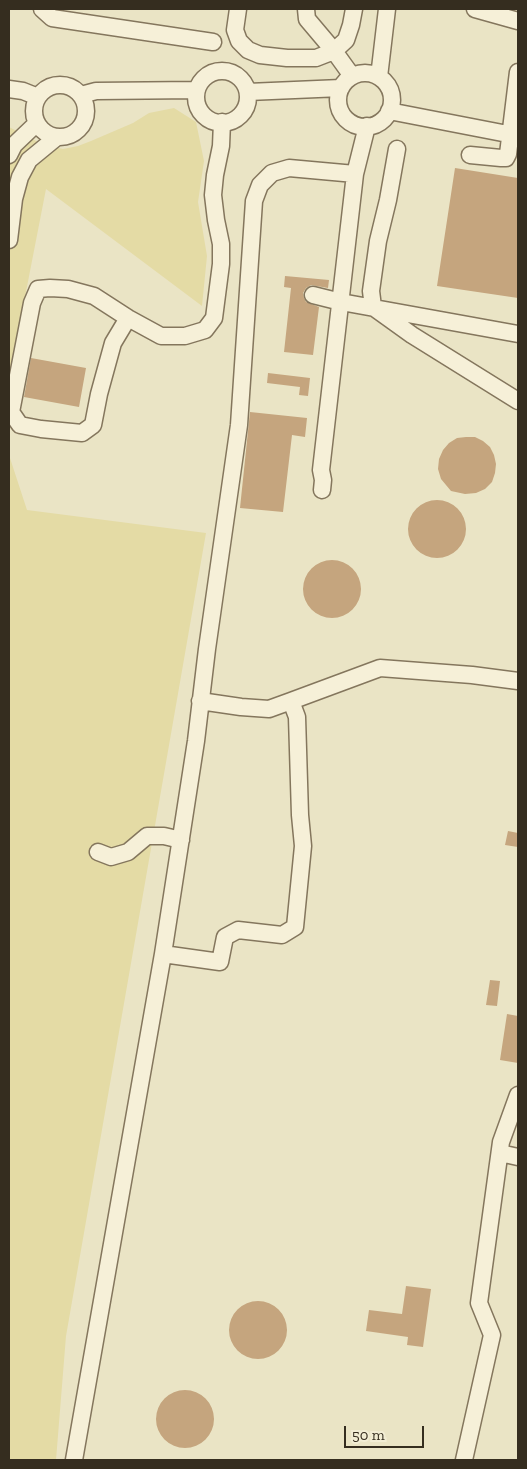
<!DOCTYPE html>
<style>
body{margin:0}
#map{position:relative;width:527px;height:1469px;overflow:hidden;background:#eae4c5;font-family:"Zilla Slab",serif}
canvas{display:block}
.frame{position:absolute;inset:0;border:10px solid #352d1f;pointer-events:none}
.scale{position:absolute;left:344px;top:1426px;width:80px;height:22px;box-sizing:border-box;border:2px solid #352d1f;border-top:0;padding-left:6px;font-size:15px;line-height:18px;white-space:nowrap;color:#352d1f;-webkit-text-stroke:4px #f2edd4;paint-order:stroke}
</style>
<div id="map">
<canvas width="527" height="1469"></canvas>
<div class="frame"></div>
<div class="scale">50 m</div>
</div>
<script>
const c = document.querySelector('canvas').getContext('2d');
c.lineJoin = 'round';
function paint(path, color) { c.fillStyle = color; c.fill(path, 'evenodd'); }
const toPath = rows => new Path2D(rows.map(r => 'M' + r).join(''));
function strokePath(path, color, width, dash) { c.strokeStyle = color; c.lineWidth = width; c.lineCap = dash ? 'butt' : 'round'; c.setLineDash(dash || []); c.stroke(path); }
paint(toPath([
 [174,108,196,122,204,161,198,202,207,256,202,306,46,189,9,379,9,127,42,144,63,149,78,146,91,141,133,123,149,113],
 [9,455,27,510,206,533,66,1336,56,1460,9,1460]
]), '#e4dba5');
paint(toPath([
 [455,168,518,178,518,298,437,286],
 [285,276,329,280,328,288,311,285,306,288,303,293,304,298,306,302,319,307,313,355,284,352,291,288,284,287],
 [31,358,86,368,79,407,24,397],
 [268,373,310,378,308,396,299,395,300,387,267,383],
 [250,412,307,418,305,437,292,435,283,512,240,508],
 [466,437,475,437,483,441,490,447,494,455,496,464,495,473,492,482,485,489,476,493,465,494,451,491,441,479,438,469,439,459,443,450,449,443,457,438],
 '408 529a29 29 0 1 1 58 0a29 29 0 1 1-58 0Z',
 '303 589a29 29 0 1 1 58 0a29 29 0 1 1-58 0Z',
 [508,831,518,833,518,847,505,845],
 [490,980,500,981,497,1006,486,1005],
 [507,1014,518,1016,518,1063,500,1060],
 [406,1286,431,1289,423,1347,407,1345,408,1337,366,1331,369,1310,402,1314],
 '229 1330a29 29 0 1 1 58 0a29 29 0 1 1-58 0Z',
 '156 1419a29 29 0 1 1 58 0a29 29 0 1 1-58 0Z'
]), '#c5a57e');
const minor = toPath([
 [42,9,52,18,213,42],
 [238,9,235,30,239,41,248,50,260,55,287,58,316,58,334,51,346,40,351,25,354,9],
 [306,9,307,19,334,51,352,76],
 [475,9,518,21],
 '196 97a26 26 0 1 1 52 0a26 26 0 1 1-52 0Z',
 '338 100a27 27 0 1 1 54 0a27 27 0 1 1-54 0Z',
 [379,77,387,9],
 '34 111a26 26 0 1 1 52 0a26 26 0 1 1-52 0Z',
 [9,89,23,91,38,97],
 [248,92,341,88],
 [81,95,96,91,197,90],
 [389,111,518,136],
 [397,149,388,200,378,241,371,291,373,307,412,335,518,401],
 [9,155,14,145,37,123],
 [470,155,501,158,506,158,508,154,518,72],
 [9,240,14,199,20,177,29,160,57,137],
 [313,295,341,302,518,334],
 [128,318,113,343,99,394,93,425,82,433,41,429,20,425,11,412,32,303,38,289,50,288,68,289,94,296,128,318,161,336,185,336,205,330,214,318,221,264,221,244,216,220,213,195,215,175,221,146,222,122],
 [322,490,323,480,321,470,355,174,367,126],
 [200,701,241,707,269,709,291,701],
 [98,852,111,857,128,852,147,836,164,836,181,840],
 [163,954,220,962,225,937,238,930,282,935,295,927,303,846,300,815,297,717,291,701,380,668,472,675,518,681],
 [500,1153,518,1157],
 [74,1460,163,954,196,741,207,649,239,425,254,201,260,185,272,173,289,168,355,174],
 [464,1460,492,1335,479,1303,501,1142,518,1095]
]);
strokePath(minor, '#84765d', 19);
strokePath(minor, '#f6f0d8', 16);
</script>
